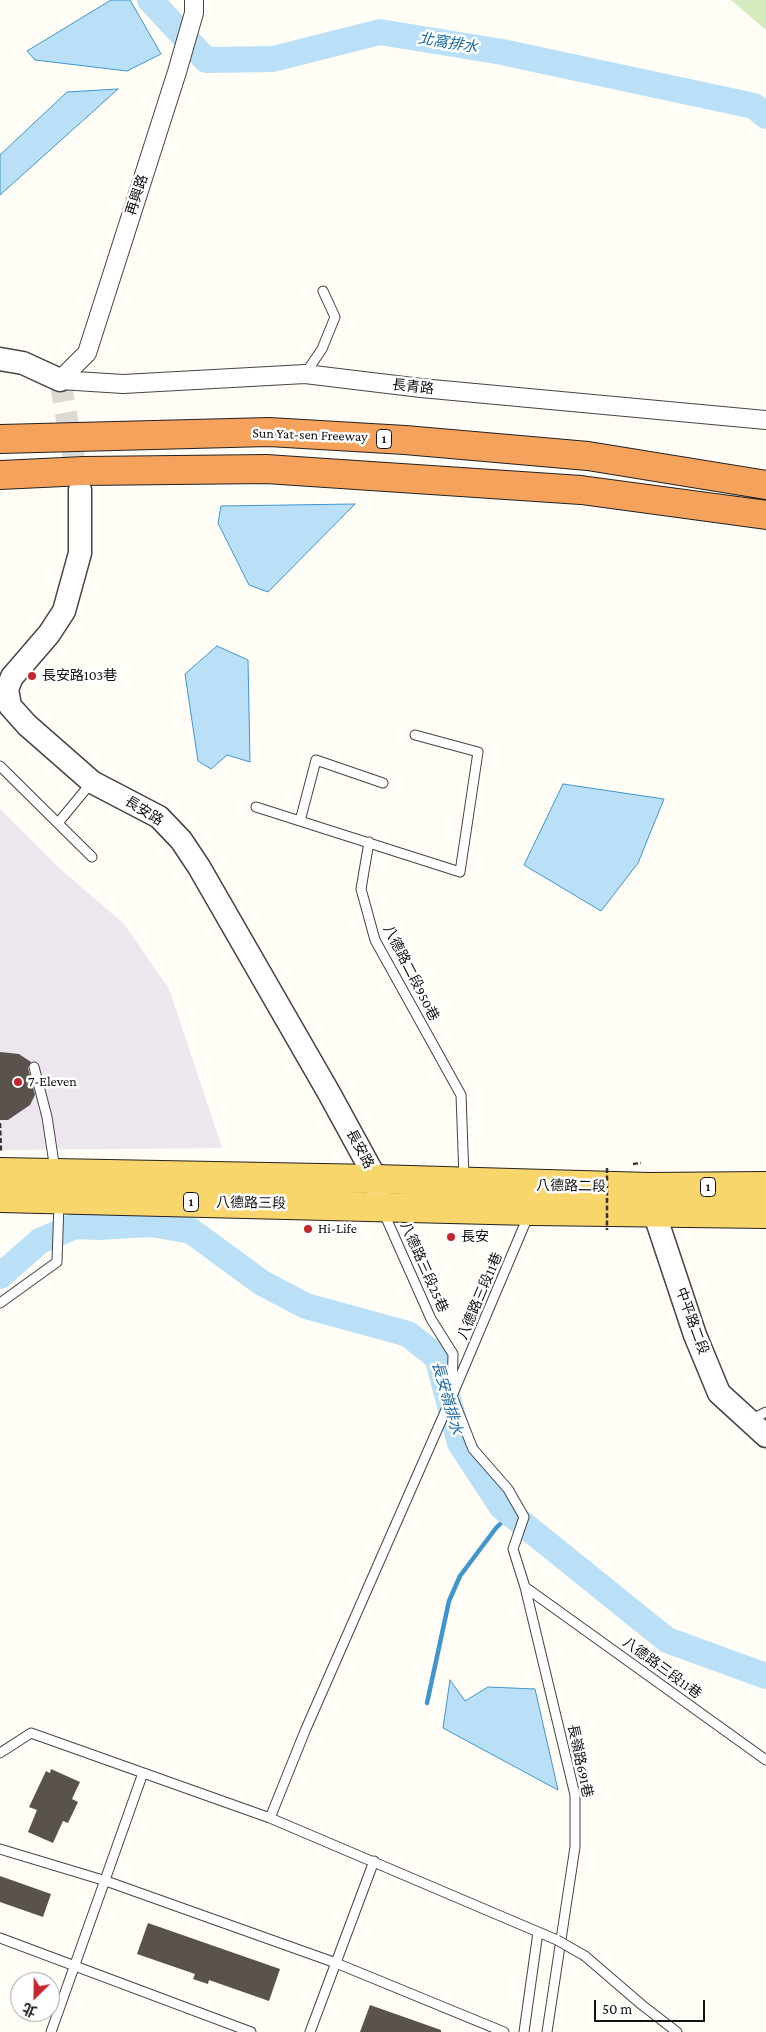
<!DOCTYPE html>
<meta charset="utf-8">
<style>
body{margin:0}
#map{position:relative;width:766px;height:2032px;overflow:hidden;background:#fffdf5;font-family:"Crimson Pro","Noto Sans TC",serif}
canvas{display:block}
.north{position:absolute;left:10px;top:1972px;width:50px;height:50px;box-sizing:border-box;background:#fff;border:1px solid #a0a0a0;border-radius:50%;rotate:203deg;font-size:14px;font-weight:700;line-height:20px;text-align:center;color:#111}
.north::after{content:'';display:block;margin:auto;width:18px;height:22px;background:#c4262e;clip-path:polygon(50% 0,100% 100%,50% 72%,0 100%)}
.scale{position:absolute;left:594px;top:2000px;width:111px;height:22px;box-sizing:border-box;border:2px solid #111;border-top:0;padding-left:6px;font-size:15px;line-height:18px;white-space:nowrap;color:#111;-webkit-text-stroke:4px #fff;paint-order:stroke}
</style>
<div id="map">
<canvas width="766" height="2032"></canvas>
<div class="north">北</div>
<div class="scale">50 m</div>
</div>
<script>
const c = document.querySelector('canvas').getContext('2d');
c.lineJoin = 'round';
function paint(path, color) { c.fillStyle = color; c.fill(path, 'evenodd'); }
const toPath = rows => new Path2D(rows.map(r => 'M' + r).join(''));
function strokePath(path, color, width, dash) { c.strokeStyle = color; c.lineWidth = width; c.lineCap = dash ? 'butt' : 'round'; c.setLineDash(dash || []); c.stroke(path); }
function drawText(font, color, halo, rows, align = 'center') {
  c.font = font + ' "Crimson Pro","Noto Sans TC",serif'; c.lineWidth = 5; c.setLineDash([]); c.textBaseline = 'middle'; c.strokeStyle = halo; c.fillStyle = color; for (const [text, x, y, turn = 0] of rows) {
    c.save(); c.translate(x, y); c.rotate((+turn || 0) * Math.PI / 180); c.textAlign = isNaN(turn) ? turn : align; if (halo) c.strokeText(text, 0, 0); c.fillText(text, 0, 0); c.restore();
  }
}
paint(toPath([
 [0,809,57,866,124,924,169,989,222,1148,0,1150]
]), '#eee6ef');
paint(toPath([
 [731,0,766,0,766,30]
]), '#d5ebbd');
const water = toPath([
 [111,0,130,0,161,54,127,71,35,60,27,51,111,0],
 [118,89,0,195,0,155,67,92,118,89],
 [355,504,268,592,249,585,218,523,221,506,355,504],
 [217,646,248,660,250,762,227,755,211,769,198,761,185,674,217,646],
 [563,784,664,799,638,863,601,911,524,865,563,784],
 [450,1680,465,1701,488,1687,535,1689,558,1790,443,1728,450,1680]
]);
paint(water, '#b9e0f7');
strokePath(water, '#3f96cf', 1);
strokePath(toPath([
 [427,1703,449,1601,460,1576,496,1528,518,1506]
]), '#3f96cf', 4.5);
strokePath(toPath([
 [150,0,206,60,273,59,380,32,502,52,754,106,766,116],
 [0,1276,40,1241,75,1226,98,1227,152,1224,191,1231,262,1283,306,1306,408,1334,437,1357,460,1443,502,1507,667,1640,766,1676]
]), '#b9e0f7', 26);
paint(toPath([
 [0,1052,19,1054,31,1062,28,1068,35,1095,30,1105,8,1120,0,1120],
 [51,1769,80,1782,72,1799,78,1802,68,1823,63,1821,53,1843,28,1832,37,1810,29,1807,46,1771,50,1773],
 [0,1876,51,1894,43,1917,0,1902],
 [148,1923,280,1969,269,2001,209,1980,208,1984,193,1979,195,1974,137,1954],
 [370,2005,441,2030,441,2032,360,2032]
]), '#5a524d');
strokePath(toPath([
 [60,380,79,487]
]), '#dbdad3', 22, [22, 11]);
const service = toPath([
 [305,374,322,349,335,317,323,291],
 [0,766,92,857],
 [256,807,460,872,478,752,415,735],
 [300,821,316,760,383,783],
 [58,823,91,783],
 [369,842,361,889,375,940,461,1095,464,1178],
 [34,1067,47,1117,55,1170],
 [383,1211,431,1319,453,1354,452,1396,473,1449,508,1489,524,1517,513,1549,525,1587,575,1795,575,1847,547,2032],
 [0,1303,57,1262,59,1202],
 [750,1420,766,1412],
 [525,1587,766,1760],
 [0,1753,31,1733,270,1818,557,1940],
 [270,1818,305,1731,452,1396,529,1214],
 [0,1849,106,1881,336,1963,504,2032],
 [0,1938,251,2032],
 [585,1956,642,2005,677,2032],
 [51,2032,143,1773],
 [310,2032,374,1861],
 [524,2032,538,1932]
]);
const minor = toPath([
 [60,380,123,384,305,374,421,388,766,420],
 [60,380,87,353,177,72,194,13,194,0]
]);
const tertiary = toPath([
 [0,359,23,363,60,380],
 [80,490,80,553,64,611,49,634,12,677,7,689,10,706,27,725,92,782,159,817,181,840,199,867,329,1093,376,1179,378,1193],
 [651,1197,654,1212,695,1335,719,1393,766,1436]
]);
const primary = toPath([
 [0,1172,376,1179,649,1187,766,1186],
 [0,1198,531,1211,766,1214]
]);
const motorway = toPath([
 [0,439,269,432,405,440,588,456,766,485],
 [0,475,84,471,266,469,581,490,766,515]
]);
strokePath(service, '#444', 11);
strokePath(minor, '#444', 20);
strokePath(tertiary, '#444', 25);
strokePath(primary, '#222', 30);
strokePath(motorway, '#222', 30);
strokePath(toPath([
 [0,1123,1,1152],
 [633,1164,641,1163]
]), '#333', 2.5, [5, 2.5]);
strokePath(service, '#fff', 9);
strokePath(minor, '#fff', 18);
strokePath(tertiary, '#fff', 22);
strokePath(primary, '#f9d66b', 28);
strokePath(motorway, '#f5a25d', 28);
const serviceBridge = toPath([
 [557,1940,585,1956]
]);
strokePath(serviceBridge, '#444', 11, []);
strokePath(toPath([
 [607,1168,607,1230]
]), '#333', 2.5, [5, 2.5]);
strokePath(serviceBridge, '#fff', 9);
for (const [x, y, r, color] of [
 [32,676,5,"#c4262e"],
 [18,1082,5,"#c4262e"],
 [308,1229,5,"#c4262e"],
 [451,1237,5,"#c4262e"]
]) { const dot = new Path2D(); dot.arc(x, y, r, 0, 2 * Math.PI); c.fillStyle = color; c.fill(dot); strokePath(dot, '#fff', 2); }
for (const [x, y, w] of [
 [384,439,15],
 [708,1187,15],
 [191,1202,15]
]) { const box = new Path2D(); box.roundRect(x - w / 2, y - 9.5, w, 19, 4); c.fillStyle = '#fff'; c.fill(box); strokePath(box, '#111', 1); }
drawText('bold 12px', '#111', null, [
 ["1",384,439],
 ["1",708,1187],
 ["1",191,1202]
]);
drawText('14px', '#111', '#fff', [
 ["再興路",137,195,-72],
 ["長青路",413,387,6],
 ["Sun Yat-sen Freeway",310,435,2],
 ["長安路",144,811,32],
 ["八德路二段950巷",411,973,63],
 ["長安路",360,1149,62],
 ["八德路二段",571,1186,1],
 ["八德路三段",251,1203,1],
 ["八德路三段25巷",424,1267,66],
 ["八德路三段11巷",480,1296,-67],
 ["中平路二段",692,1321,70],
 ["八德路三段11巷",662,1668,36],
 ["長嶺路691巷",580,1761,78]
]);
drawText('14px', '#111', '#fff', [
 ["長安路103巷",42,676],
 ["7-Eleven",28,1082],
 ["Hi-Life",318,1229],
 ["長安",461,1237]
], 'left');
drawText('italic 15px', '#1768a6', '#fff', [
 ["北窩排水",448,43,9],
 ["長安嶺排水",447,1398,74]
]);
</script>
